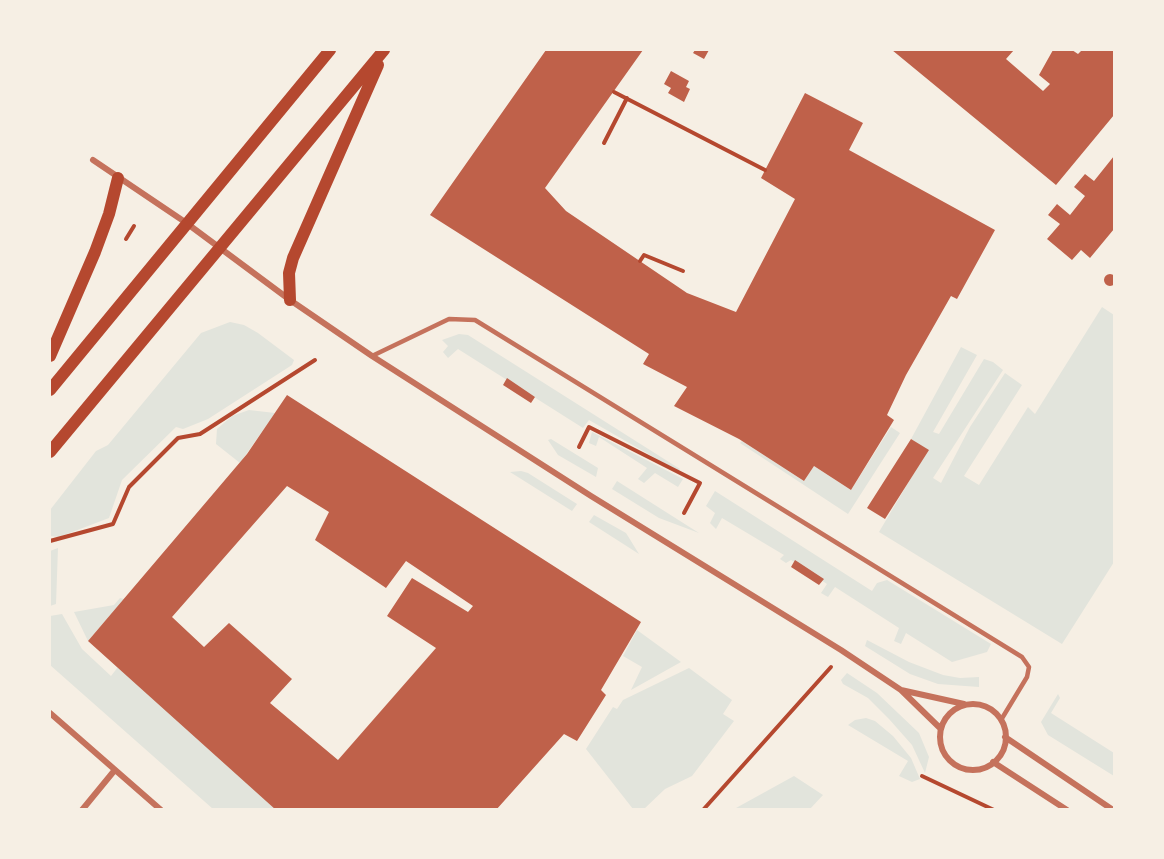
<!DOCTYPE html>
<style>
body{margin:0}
#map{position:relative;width:1164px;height:859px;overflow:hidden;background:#f6efe4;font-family:Raleway,sans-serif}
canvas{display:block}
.frame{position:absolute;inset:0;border:51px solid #f6efe4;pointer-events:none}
</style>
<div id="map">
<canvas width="1164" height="859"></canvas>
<div class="frame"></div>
</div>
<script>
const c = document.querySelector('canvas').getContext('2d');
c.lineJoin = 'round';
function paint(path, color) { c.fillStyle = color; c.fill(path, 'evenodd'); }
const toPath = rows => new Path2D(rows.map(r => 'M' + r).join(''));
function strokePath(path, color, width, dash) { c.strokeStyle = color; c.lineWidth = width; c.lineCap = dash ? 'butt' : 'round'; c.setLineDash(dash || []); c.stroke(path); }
paint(toPath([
 [1102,307,1114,315,1114,562,1062,644,879,532,927,451,911,439,961,347,977,355,933,432,939,434,984,359,993,362,1003,370,933,478,941,483,970,427,1005,373,1022,385,964,476,979,485,1028,407,1035,414],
 [230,322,244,325,258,333,294,360,292,365,208,419,183,429,176,427,122,480,109,518,59,537,50,536,50,510,96,451,108,445,201,333],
 [459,334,468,335,680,469,678,471,589,420,583,428,458,349,448,358,443,352,448,346,442,340],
 [249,410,275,413,240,463,216,444,217,429,232,416],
 [891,427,900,433,848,514,740,443,742,441,804,481,814,466,851,490],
 [592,432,683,479,678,487,655,473,644,483,638,479,647,468,599,437,596,446,589,443],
 [551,439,598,468,596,477,558,455,548,440],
 [521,471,528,473,577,504,572,511,510,472],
 [617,481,699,533,659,518,612,489],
 [715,491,872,591,877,583,887,580,991,644,987,652,952,662,906,633,901,644,894,641,899,628,835,587,828,597,821,593,827,584,791,560,786,563,780,559,784,555,722,518,716,529,710,523,715,513,706,506],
 [594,515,626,533,639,554,589,522],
 [58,548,56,604,50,606,50,551],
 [120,598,124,599,88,641,74,612,114,605],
 [62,614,82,649,111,676,118,667,276,809,213,809,50,665,50,616],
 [637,630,681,662,631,690,642,667,623,656],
 [867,640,909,662,943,675,960,678,979,677,979,687,938,684,910,674,865,646],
 [689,668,732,700,723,714,734,721,692,776,665,789,644,809,633,809,586,749,613,707,617,709,623,700],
 [847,673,877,693,919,733,929,757,925,773,912,745,889,719,868,698,843,684,841,680],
 [1058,694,1060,698,1051,713,1114,753,1114,776,1048,735,1041,722],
 [866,718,875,721,893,736,911,758,920,779,912,782,899,776,908,761,848,725,855,720],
 [794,776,823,795,810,809,726,809,736,808]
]), '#e2e4dc');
paint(toPath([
 [546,50,643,50,545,188,566,211,687,293,736,312,795,199,761,178,805,93,863,123,849,150,995,230,957,299,951,296,906,375,887,415,894,420,851,490,814,466,804,481,739,439,674,406,687,387,643,364,649,354,430,215],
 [695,50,709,50,704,59,693,53],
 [892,50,1014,50,1006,59,1043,91,1050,84,1039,75,1053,50,1072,50,1078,54,1082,50,1114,50,1114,115,1056,185],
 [671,71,689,81,686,87,690,89,684,102,668,93,671,88,664,84],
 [1114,156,1114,229,1090,258,1081,250,1072,260,1047,239,1060,224,1048,215,1057,204,1070,215,1085,196,1074,187,1085,174,1094,181],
 '1104 280a6 6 0 1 1 12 0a6 6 0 1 1-12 0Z',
 [507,378,535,397,531,403,503,385],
 [287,395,641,622,601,690,606,695,577,741,564,734,496,810,276,810,88,641,247,454],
 [287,486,329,512,315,540,386,588,406,561,473,606,468,612,412,578,387,616,436,648,338,760,270,703,292,679,229,623,204,647,172,617],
 [911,439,929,450,885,519,867,508],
 [795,560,824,579,819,585,791,567]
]), '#bf614a');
strokePath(toPath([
 [614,92,765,170],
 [604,143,627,98],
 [126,239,134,226],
 [640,261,644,255,683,271],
 [579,447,589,427,700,483],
 [684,513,700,483],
 [50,541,113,524,129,487,178,438,200,434,315,360],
 [922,776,994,810],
 [703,810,831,667]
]), '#b5482f', 4);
strokePath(toPath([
 [372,356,449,319,475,320,1022,657,1029,667,1027,677,1001,720]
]), '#c5725c', 4.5);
strokePath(toPath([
 [93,160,185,222,290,300,372,356,591,496,841,650,901,690,941,729],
 [901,690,964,704],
 '940 737a33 33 0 1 1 66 0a33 33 0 1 1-66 0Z',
 [50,713,161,810],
 [1005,737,1113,810],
 [993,762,1067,810],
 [82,810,114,771]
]), '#c5725c', 6);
strokePath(toPath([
 [290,300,289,273,293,258,378,65],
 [50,356,95,252,109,214,118,178],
 [50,390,330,50],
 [50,452,384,50]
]), '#b5482f', 12);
</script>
